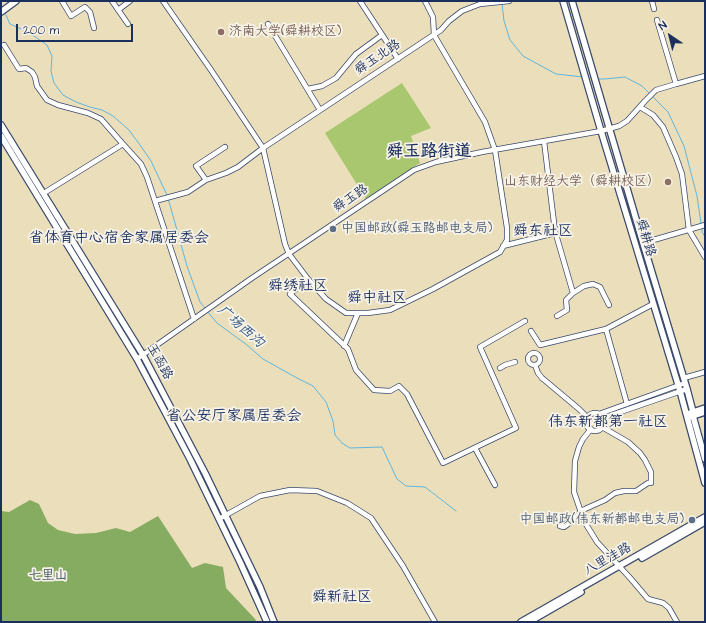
<!DOCTYPE html>
<meta charset="utf-8">
<style>
body{margin:0}
#map{position:relative;width:706px;height:623px;overflow:hidden;background:#eadfba;font-family:"Architects Daughter",sans-serif}
canvas{display:block}
.frame{position:absolute;inset:0;border:2px solid #1b2f5e;pointer-events:none}
.north{position:absolute;left:650px;top:16px;width:40px;height:40px;-webkit-text-stroke:3px #f7f3e8;paint-order:stroke;rotate:325deg;font-size:11px;font-weight:700;line-height:16px;text-align:center;color:#1b2f5e}
.north::after{content:'';display:block;margin:auto;width:14px;height:18px;background:#1b2f5e;clip-path:polygon(50% 0,100% 100%,50% 72%,0 100%)}
.scale{position:absolute;left:16px;top:24px;width:117px;height:18px;box-sizing:border-box;border:2px solid #1b2f5e;border-top:0;padding-left:5px;font-size:12px;line-height:14px;white-space:nowrap;color:#1b2f5e;-webkit-text-stroke:3px #f7f3e8;paint-order:stroke}
</style>
<div id="map">
<canvas width="706" height="623"></canvas>
<div class="frame"></div>
<div class="north">N</div>
<div class="scale">200 m</div>
</div>
<script>
const c = document.querySelector('canvas').getContext('2d');
c.lineJoin = 'round';
function paint(path, color) { c.fillStyle = color; c.fill(path, 'evenodd'); }
const toPath = rows => new Path2D(rows.map(r => 'M' + r).join(''));
function strokePath(path, color, width, dash) { c.strokeStyle = color; c.lineWidth = width; c.lineCap = dash ? 'butt' : 'round'; c.setLineDash(dash || []); c.stroke(path); }
function drawText(font, color, halo, rows, align = 'center') {
  c.font = font + ' "Architects Daughter","LXGW WenKai TC",sans-serif'; c.lineWidth = 3.5; c.setLineDash([]); c.textBaseline = 'middle'; c.strokeStyle = halo; c.fillStyle = color; for (const [text, x, y, turn = 0] of rows) {
    c.save(); c.translate(x, y); c.rotate((+turn || 0) * Math.PI / 180); c.textAlign = isNaN(turn) ? turn : align; if (halo) c.strokeText(text, 0, 0); c.fillText(text, 0, 0); c.restore();
  }
}
paint(toPath([
 [402,83,431,128,411,136,420,163,366,199,325,133]
]), '#a9c76f');
paint(toPath([
 [30,500,39,504,48,523,58,530,75,534,96,533,116,528,130,532,158,516,192,568,205,563,223,567,226,588,256,620,255,622,1,622,1,511,9,512]
]), '#86ac62');
strokePath(toPath([
 [502,3,504,21,510,40,523,56,556,74,583,77],
 [5,13,10,24,28,32,47,45,52,56,51,71,54,83,63,95,76,102,90,107,102,110,113,116,129,130,140,145,151,161,167,195],
 [598,79,604,79,625,77,642,86,650,94],
 [653,97,668,112,684,146,697,196,701,223],
 [168,198,187,266,200,302,205,308],
 [702,228,702,232,705,237],
 [207,311,217,323,247,345,263,359,297,378,313,386,326,402,333,421,335,435,342,443,350,448,382,447,397,479,406,486,425,487,456,511]
]), '#60b5dc', 1);
strokePath(toPath([
 [196,461,208,486],
 [242,557,265,605]
]), '#c1bca8', 7, [7, 3.5]);
const minor = toPath([
 [62,1,71,16,85,7,90,12,94,28],
 [112,1,128,24],
 [163,1,211,70,263,148,285,244,289,254,308,279,290,294,348,349,356,370,374,390,390,391,399,386,407,394,443,463,516,428,480,347,525,321],
 [360,1,398,59],
 [652,1,654,9],
 [118,10,130,1],
 [657,20,676,84],
 [268,24,320,110],
 [4,45,19,69,26,68,32,72,35,77,37,86,47,100,58,105,88,113,101,119,122,143],
 [308,89,322,86,336,78,356,54,382,35],
 [640,107,653,115,663,127,676,157,682,174,689,230,705,257],
 [206,180,226,173,238,167,263,148,441,30,449,21,462,11,480,4,509,1],
 [44,193,123,144,141,164,147,177,194,319],
 [155,201,188,192,206,180,196,166,225,147],
 [555,231,573,293,584,286,593,284,600,287,609,305],
 [643,243,705,225],
 [503,246,551,234,555,231,544,141],
 [308,279,326,299,346,313,368,313,390,310,433,289,500,252,507,240,507,228,495,150,485,122,434,35,433,17,425,1],
 [557,316,567,310,566,300,573,293],
 [606,329,627,404],
 [531,331,540,345,606,329,653,304],
 [344,346,358,313],
 '528 359a6 6 0 1 1 12 0a6 6 0 1 1-12 0Z',
 [137,359,252,278,414,170,436,162,482,152,601,131,619,126,627,121,645,101,656,90,676,84,705,76],
 [535,365,538,373,542,378,579,409,585,415,587,418],
 [500,368,505,365,515,362],
 [684,378,705,372],
 '586 422a9 9 0 1 1 18 0a9 9 0 1 1-18 0Z',
 [599,414,685,383],
 [603,418,687,389],
 [591,429,583,439,579,447,575,461,574,492,584,521,597,542,631,579,648,599,663,603,669,608,677,622],
 [475,448,495,485],
 [219,519,260,496,290,490,317,491,347,503,371,518,403,566,435,622],
 [560,526,564,527,575,519,580,512,585,509,605,500,615,493,624,491,636,491,648,483,651,483,651,472,645,460,640,453,628,442,602,427]
]);
const major = toPath([
 [563,1,601,131,680,391,705,483],
 [572,1,643,243,687,389,693,412,693,416,705,459],
 [1,12,16,1],
 [1,125,143,355,205,473,260,587,274,622],
 [1,136,137,359,190,459,240,562,267,622],
 [690,413,705,408],
 [690,417,705,412],
 [642,558,705,522],
 [521,622,705,517],
 [529,622,581,592]
]);
strokePath(minor, '#3a496c', 6);
strokePath(major, '#3a496c', 8);
strokePath(minor, '#fff', 4.5);
strokePath(major, '#fff', 5.5);
for (const [x, y, r, color] of [
 [221,32,4,"#8d6e63"],
 [668,182,4,"#8d6e63"],
 [333,229,4,"#5c6f8a"],
 [692,520,4,"#5c6f8a"]
]) { const dot = new Path2D(); dot.arc(x, y, r, 0, 2 * Math.PI); c.fillStyle = color; c.fill(dot); strokePath(dot, '#f7f3e8', 1.5); }
drawText('13px', '#785e54', '#f7f3e8', [
 ["济南大学(舜耕校区)",229,32],
 ["山东财经大学（舜耕校区）",660,182,"right"]
], 'left');
drawText('13px', '#1b2f5e', '#f7f3e8', [
 ["舜玉北路",378,58,-34],
 ["舜玉路",351,199,-34],
 ["舜耕路",645,238,73],
 ["玉函路",159,362,61],
 ["八里洼路",608,560,-30]
]);
drawText('13px', '#4e5e75', '#f7f3e8', [
 ["中国邮政(舜玉路邮电支局)",341,229],
 ["中国邮政(伟东新都邮电支局)",684,520,"right"]
], 'left');
drawText('13px', '#3e5562', '#f7f3e8', [
 ["七里山",48,576]
]);
drawText('italic 14px', '#305784', '#f7f3e8', [
 ["广场西沟",240,327,41]
]);
drawText('15px', '#1b2f5e', '#f7f3e8', [
 ["舜东社区",543,232],
 ["省体育中心宿舍家属居委会",119,239],
 ["舜绣社区",298,287],
 ["舜中社区",377,299],
 ["省公安厅家属居委会",234,417],
 ["伟东新都第一社区",608,423],
 ["舜新社区",342,598]
]);
drawText('bold 17px', '#1b2f5e', '#f7f3e8', [
 ["舜玉路街道",429,152]
]);
</script>
